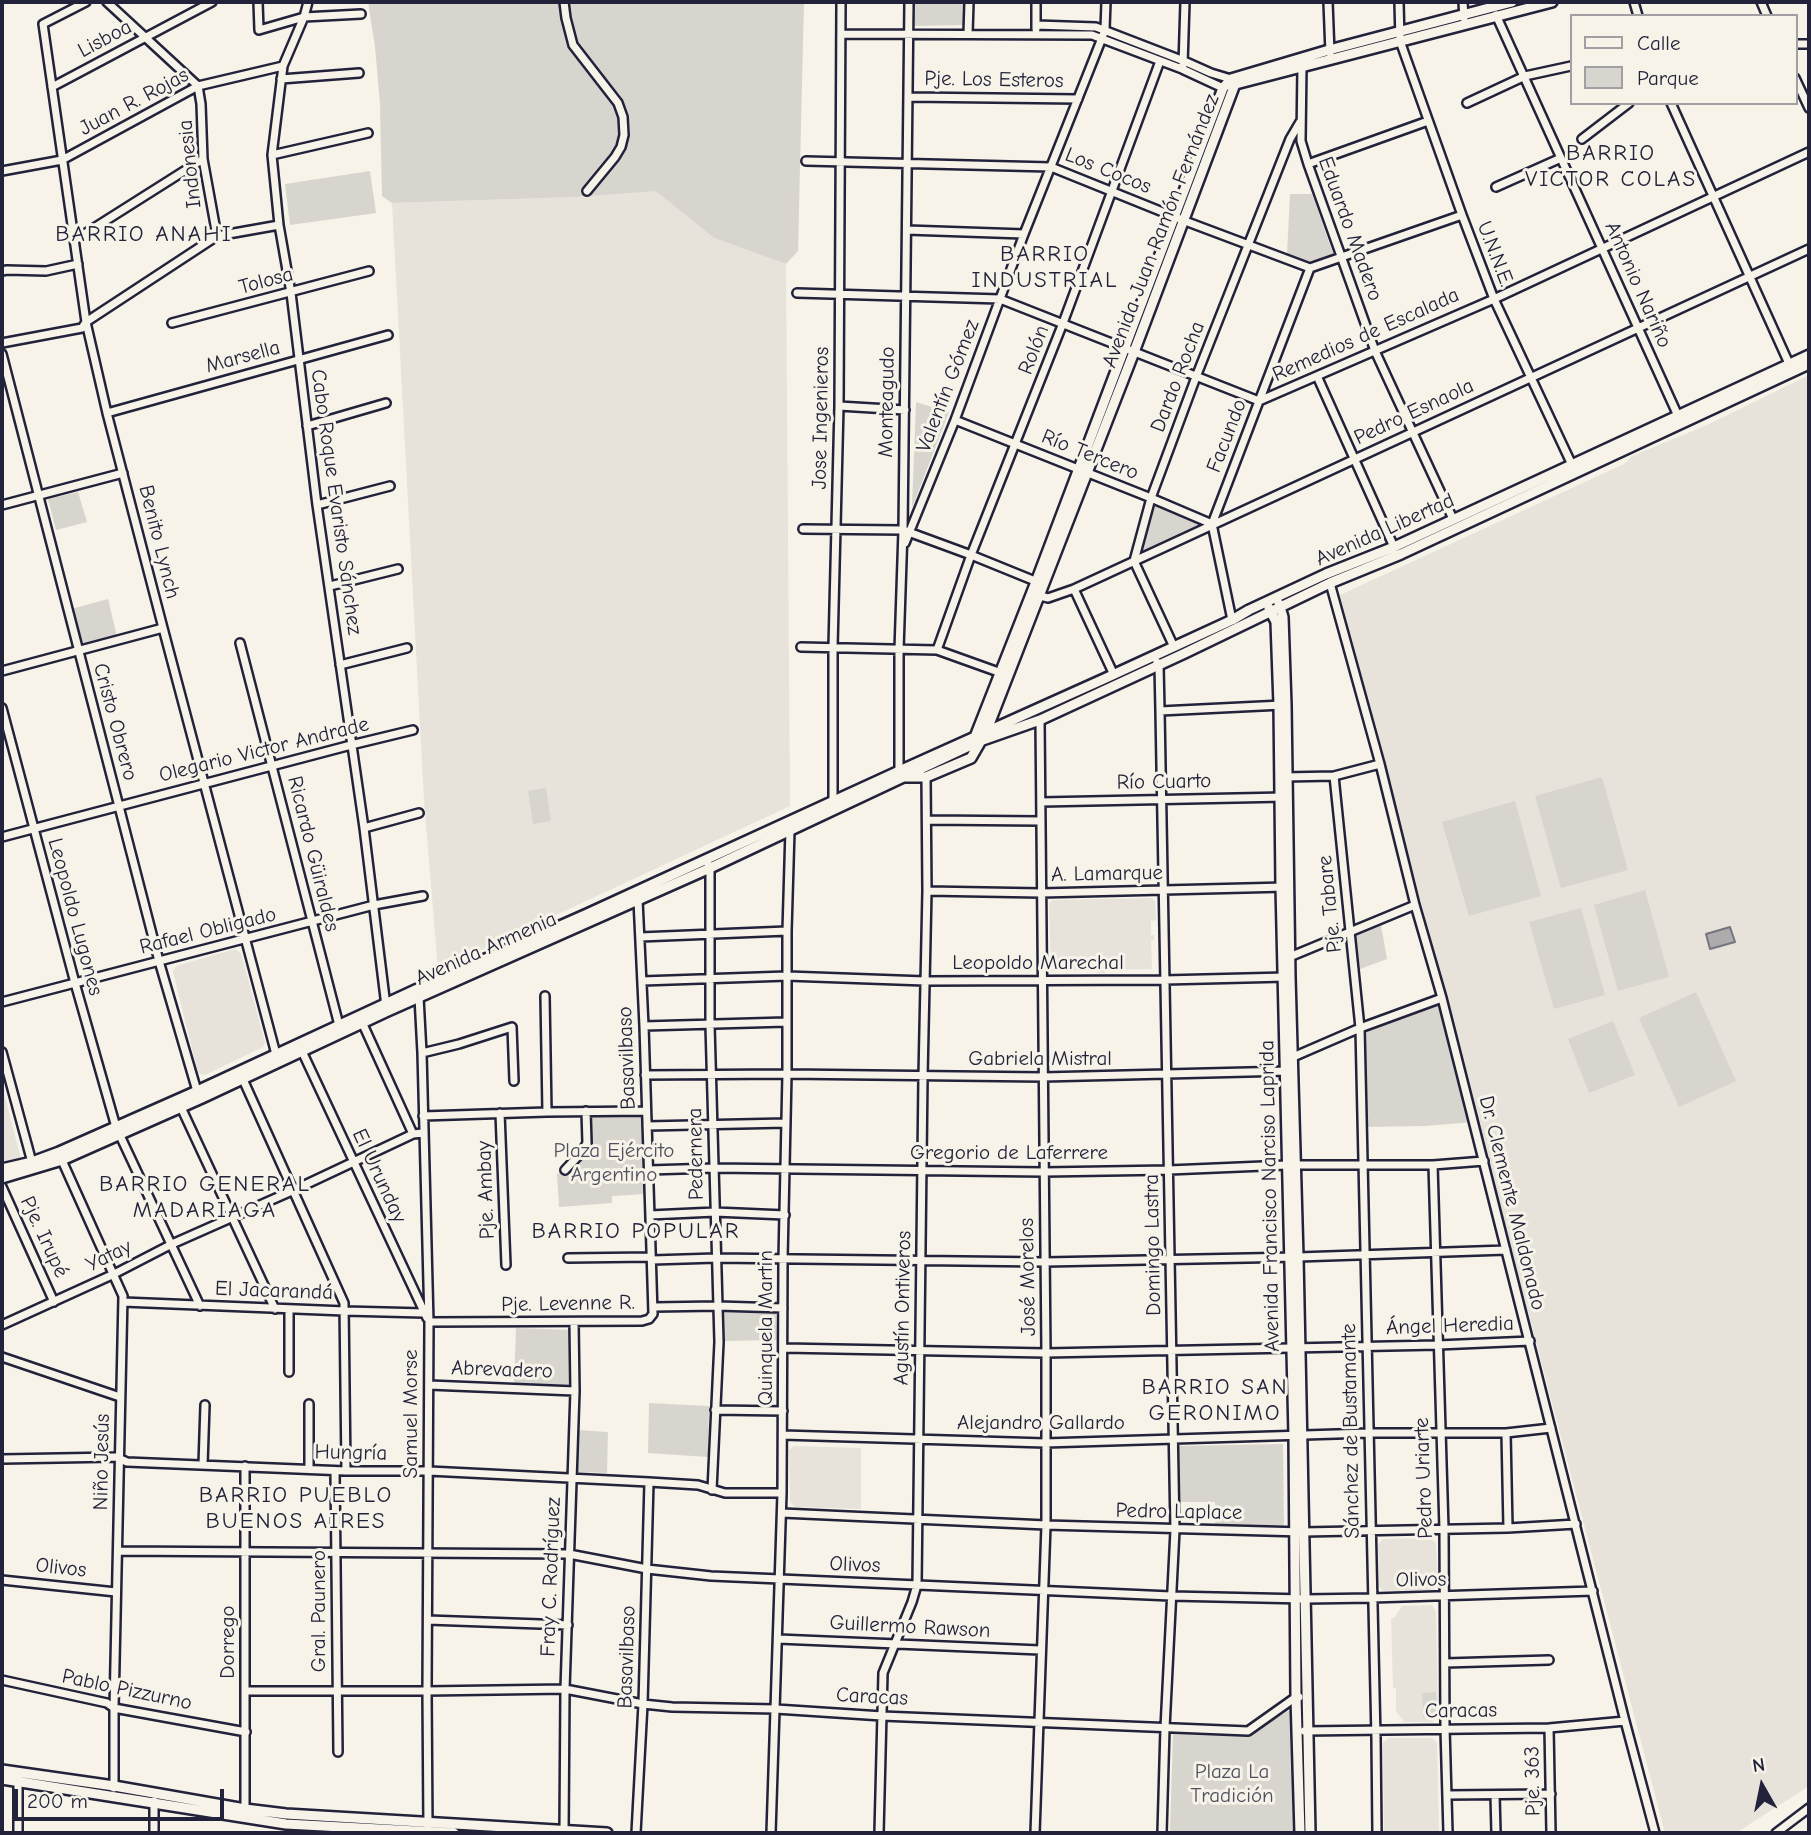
<!DOCTYPE html>
<meta charset="utf-8">
<style>
body{margin:0}
#map{position:relative;width:1811px;height:1835px;overflow:hidden;background:#f7f3e8;font-family:"Comic Neue",sans-serif}
canvas{display:block}
.frame{position:absolute;inset:0;border:4px solid #22223b;pointer-events:none}
.legend{position:absolute;left:1570px;top:14px;width:228px;height:91px;box-sizing:border-box;background:#f7f3e8;border:2px solid #a29fa3;margin:0;padding:9px 12px;list-style:none;font-size:21px;color:#22223b}
.legend li{display:flex;align-items:center;gap:14px;height:35px}
.legend b{width:35px;border:2px solid #a29fa3}
.north{position:absolute;left:1727px;top:1751px;width:70px;height:70px;-webkit-text-stroke:5px #f7f3e8;paint-order:stroke;rotate:351deg;font-size:19px;font-weight:700;line-height:28px;text-align:center;color:#22223b}
.north::after{content:'';display:block;margin:auto;width:24px;height:32px;background:#22223b;clip-path:polygon(50% 0,100% 100%,50% 72%,0 100%)}
.scale{position:absolute;left:14px;top:1789px;width:210px;height:32px;box-sizing:border-box;border:4px solid #22223b;border-top:0;padding-left:9px;font-size:21px;line-height:24px;white-space:nowrap;color:#22223b;-webkit-text-stroke:5px #f7f3e8;paint-order:stroke}
</style>
<div id="map">
<canvas width="1811" height="1835"></canvas>
<div class="frame"></div>
<ul class="legend">
<li><b style="height:9px;background:#f7f3e8"></b>Calle</li>
<li><b style="height:19px;background:#d8d5cf"></b>Parque</li>
</ul>
<div class="north">N</div>
<div class="scale">200 m</div>
</div>
<script>
const c = document.querySelector('canvas').getContext('2d');
c.lineJoin = 'round';
function paint(path, color) { c.fillStyle = color; c.fill(path, 'evenodd'); }
const toPath = rows => new Path2D(rows.map(r => 'M' + r).join(''));
function strokePath(path, color, width, dash) { c.strokeStyle = color; c.lineWidth = width; c.lineCap = dash ? 'butt' : 'round'; c.setLineDash(dash || []); c.stroke(path); }
function drawText(font, color, halo, rows, align = 'center') {
  c.font = font + ' "Comic Neue",sans-serif'; c.lineWidth = 6; c.setLineDash([]); c.textBaseline = 'middle'; c.strokeStyle = halo; c.fillStyle = color; for (const [text, x, y, turn = 0] of rows) {
    c.save(); c.translate(x, y); c.rotate((+turn || 0) * Math.PI / 180); c.textAlign = isNaN(turn) ? turn : align; if (halo) c.strokeText(text, 0, 0); c.fillText(text, 0, 0); c.restore();
  }
}
paint(toPath([
 [656,190,714,238,786,264,790,806,438,970,424,800,392,203,576,197],
 [1809,375,1809,1786,1736,1833,1665,1833,1340,595,1624,464,1632,456,1707,425],
 [1151,898,1155,901,1156,920,1151,921,1151,935,1154,935,1154,940,1151,940,1152,969,1105,970,1105,973,1098,973,1097,970,1051,971,1049,904,1052,900],
 [235,949,241,953,265,1042,263,1047,205,1075,198,1073,173,972,176,966],
 [2,1085,21,1159,2,1163],
 [794,1446,861,1448,861,1509,795,1507,790,1502,789,1450],
 [1430,1538,1436,1543,1438,1584,1432,1590,1383,1591,1379,1586,1378,1545,1383,1539],
 [1432,1605,1436,1611,1438,1718,1432,1722,1404,1722,1396,1711,1396,1688,1393,1688,1391,1618,1394,1618,1402,1606],
 [1389,1738,1432,1738,1437,1743,1439,1833,1384,1833,1383,1743]
]), '#e7e3db');
paint(toPath([
 [368,2,804,2,798,251,786,264,714,238,656,191,576,197,392,203,382,196,380,104,375,47],
 [913,2,964,2,964,25,913,26],
 [370,171,376,213,290,225,285,184],
 [1290,194,1312,194,1334,256,1311,263,1287,255],
 [916,402,949,412,912,508],
 [78,492,87,522,56,530,48,499],
 [1154,501,1206,524,1142,551],
 [108,599,117,637,80,647,71,609],
 [1602,777,1628,870,1561,888,1535,796],
 [546,788,551,821,533,824,528,791],
 [1515,801,1541,896,1469,916,1442,822],
 [1645,890,1669,977,1618,991,1594,905],
 [1581,908,1605,995,1554,1009,1529,922],
 [1381,925,1387,959,1360,969,1356,935],
 [1696,992,1736,1081,1679,1107,1639,1018],
 [1442,998,1474,1122,1425,1126,1362,1127,1360,1028],
 [1613,1021,1635,1075,1589,1093,1568,1039],
 [644,1116,646,1194,612,1196,612,1203,559,1207,557,1174,567,1172,584,1154,588,1117],
 [776,1311,777,1340,724,1341,724,1312],
 [516,1328,571,1330,570,1387,514,1385],
 [649,1403,709,1406,708,1457,648,1453],
 [578,1430,608,1432,607,1473,577,1472],
 [1283,1444,1284,1526,1215,1524,1215,1502,1178,1502,1177,1446],
 [1436,1692,1437,1718,1423,1718,1422,1693],
 [1290,1710,1295,1833,1170,1833,1173,1733,1250,1734]
]), '#d8d5cf');
const water = toPath([
 [1730,927,1735,942,1710,949,1706,934,1730,927]
]);
paint(water, '#aeabad');
strokePath(water, '#76747f', 2);
const minor = toPath([
 [86,2,43,24,86,322,107,413,163,628,277,1058],
 [107,2,198,86,201,104,203,159,217,236],
 [258,2,259,30,304,17,361,14],
 [308,2,304,17,283,66,272,155,279,225,291,293,317,505,364,828,386,1006],
 [564,2,566,18,573,45,618,103,623,117,624,135,621,147,615,157,587,191],
 [1328,2,1330,53],
 [1399,2,1400,41,1462,215,1494,299,1573,467],
 [1463,2,1464,18],
 [1634,2,1638,16],
 [1761,2,1767,16],
 [1496,15,1679,418],
 [1036,25,1096,27,1184,61,1211,73,1231,79],
 [1036,29,1036,2],
 [841,34,1092,35,1182,69,1223,88],
 [968,34,969,2],
 [1795,44,1809,44],
 [1183,65,1185,2],
 [1302,65,1301,141,1308,164,1375,351,1453,519],
 [1795,78,1809,108],
 [281,79,359,73],
 [52,87,212,2],
 [909,97,1078,99],
 [1467,103,1525,76,1571,66],
 [1671,103,1791,368],
 [1582,139,1629,103],
 [272,155,368,133],
 [806,161,1051,167,1185,221,1310,268,1462,215],
 [1308,164,1428,121],
 [2,171,62,160,198,86,283,66],
 [1496,187,1561,158],
 [907,230,1024,234],
 [75,240,203,159],
 [2,271,7,270,46,271,78,264],
 [797,293,1000,299,1259,401,1494,299,1809,152],
 [172,323,369,271],
 [2,343,82,328,86,322,217,236,279,225],
 [2,354,159,961,197,1091,199,1094],
 [1317,376,1394,547],
 [839,406,905,410],
 [107,413,388,335],
 [955,420,1151,498,1212,524],
 [307,426,386,403],
 [2,505,123,473],
 [317,505,390,486],
 [803,529,903,530,971,555,1040,583],
 [905,543,955,420,1024,234,1102,38,1105,29,1106,2],
 [1330,583,1380,764,1415,905,1442,998,1625,1721,1655,1833],
 [330,586,398,569],
 [1074,589,1114,675],
 [1036,595,1048,598,1074,589,1809,249],
 [1232,620,1212,524,1310,268],
 [240,643,340,1029],
 [801,647,937,650,1004,674],
 [1174,647,1134,561,1151,498,1196,377,1290,139,1300,122],
 [937,650,971,555,1063,323,1160,61],
 [1157,662,1159,665,1160,711,1175,1530,1165,1728,1162,1833],
 [340,665,407,648],
 [2,671,163,628],
 [2,708,75,983,116,1127,200,1306],
 [1160,711,1282,705],
 [899,771,899,650,903,530,909,2],
 [1334,776,1360,1028,1376,1738,1377,1833],
 [1284,777,1334,776,1380,764],
 [833,802,833,647,839,406,841,2],
 [1041,802,1285,797],
 [927,820,1041,821],
 [364,828,419,813],
 [2,837,351,745,413,730],
 [706,860,710,868,710,1025,719,1342,712,1490],
 [927,891,1041,893,1286,887],
 [640,937,787,931],
 [1287,958,1415,905],
 [642,981,787,976,925,981,1164,980,1286,977],
 [417,993,419,997,422,1053,429,1322,427,1691,428,1828],
 [545,996,547,1112],
 [2,1002,374,905,423,896],
 [361,1020,413,1134],
 [644,1026,786,1022],
 [300,1047,427,1318],
 [2,1052,33,1166],
 [422,1053,459,1044,512,1027,514,1081],
 [1293,1057,1360,1028,1442,998],
 [241,1075,344,1303,346,1471],
 [645,1075,787,1074,1043,1077,1289,1071],
 [179,1103,275,1309],
 [500,1113,506,1265],
 [423,1116,547,1112,646,1111],
 [647,1126,786,1123],
 [60,1156,123,1296,114,1708,114,1788],
 [1433,1165,1444,1529,1445,1728,1448,1833],
 [565,1170,581,1153,587,1143,586,1111],
 [649,1170,714,1168,1044,1172,1169,1170,1287,1165,1433,1165,1484,1161],
 [2,1187,54,1302],
 [650,1215,715,1212,785,1215],
 [568,1258,651,1257],
 [652,1260,716,1258,1045,1262,1298,1257,1506,1250],
 [123,1302,345,1311,424,1313],
 [654,1307,718,1306,783,1308],
 [429,1322,642,1321,649,1319,653,1314,644,1026,638,900,636,897],
 [2,1325,114,1274,172,1244,294,1190,413,1134,423,1133],
 [784,1348,1046,1353,1438,1345,1530,1341],
 [2,1357,120,1397],
 [289,1372,289,1309],
 [429,1385,575,1391],
 [309,1404,309,1469],
 [715,1410,783,1411],
 [1506,1433,1508,1528],
 [783,1435,1045,1443,1369,1433,1506,1433,1551,1428],
 [2,1459,116,1457,127,1462,346,1471,429,1471,649,1482,698,1485,725,1493,782,1493],
 [203,1465,205,1405],
 [245,1466,245,1812],
 [335,1471,338,1752],
 [782,1513,1046,1525,1303,1532,1508,1528,1576,1524],
 [118,1551,569,1554,647,1569,711,1576,1171,1596,1305,1599,1372,1598,1593,1591],
 [2,1580,116,1592],
 [428,1620,568,1625],
 [778,1639,1040,1650],
 [1445,1663,1549,1660],
 [2,1680,107,1703,114,1708,246,1732],
 [245,1691,427,1691,565,1689,643,1704,672,1707,776,1709,882,1716,1248,1731,1296,1697,1299,1697],
 [1549,1728,1551,1833],
 [1304,1731,1549,1728,1625,1721],
 [1447,1795,1551,1794],
 [1495,1795,1496,1833],
 [18,1833,18,1777],
 [154,1833,154,1801],
 [564,1833,565,1689,575,1391,574,1322],
 [636,1833,643,1704,649,1482],
 [771,1833,782,1493,783,1259,787,1074,787,931,790,830,788,827],
 [879,1833,883,1673,912,1602,917,1585,923,1076,927,891,926,777],
 [1035,1833,1046,1525,1046,1353,1040,720],
 [1776,1833,1809,1808]
]);
const major = toPath([
 [1231,79,1329,50,1512,2],
 [1232,85,1552,2],
 [1279,604,1283,617,1286,705,1290,977,1298,1257,1310,1833],
 [1269,608,1276,622,1279,705,1281,887,1294,1436,1296,1697,1300,1833],
 [975,737,1036,582,1223,88,1231,79],
 [906,777,926,777,971,758,986,732,1134,352,1235,84],
 [2,1169,32,1162,59,1152,197,1091,415,990,587,914,899,771,1104,679,1232,620,1249,610,1326,574,1394,547,1809,355],
 [2,1178,62,1160,202,1098,388,1011,710,868,980,741,1040,720,1185,653,1330,583,1401,554,1809,364],
 [2,1770,114,1786,245,1809,286,1814,607,1833],
 [2,1779,286,1824,454,1833]
]);
strokePath(minor, '#22223b', 12);
strokePath(major, '#22223b', 14);
strokePath(minor, '#f7f3e8', 7);
strokePath(major, '#f7f3e8', 9);
drawText('21px', '#22223b', '#f7f3e8', [
 ["Lisboa",105,39,-28],
 ["Pje. Los Esteros",994,80,1],
 ["Juan R. Rojas",134,102,-28],
 ["Indonesia",190,164,-96],
 ["Los Cocos",1108,171,22],
 ["Eduardo Madero",1350,229,70],
 ["Avenida Juan Ramón Fernández",1161,231,-69],
 ["U.N.N.E.",1495,254,69],
 ["Tolosa",266,281,-15],
 ["Antonio Nariño",1638,285,66],
 ["Remedios de Escalada",1366,335,-24],
 ["Rolón",1034,350,-69],
 ["Marsella",243,357,-15],
 ["Dardo Rocha",1178,377,-69],
 ["Valentín Gómez",948,386,-69],
 ["Monteagudo",887,402,-89],
 ["Pedro Esnaola",1414,412,-25],
 ["Jose Ingenieros",821,418,-89],
 ["Facundo",1227,436,-69],
 ["Río Tercero",1090,455,22],
 ["Cabo Roque Evaristo Sánchez",336,502,82],
 ["Avenida Libertad",1385,530,-24],
 ["Benito Lynch",159,542,76],
 ["Cristo Obrero",115,722,75],
 ["Olegario Victor Andrade",264,750,-14],
 ["Río Cuarto",1164,782,-1],
 ["Ricardo Güiraldes",313,854,76],
 ["A. Lamarque",1107,874,-1],
 ["Pje. Tabare",1330,904,-96],
 ["Leopoldo Lugones",75,917,75],
 ["Rafael Obligado",208,931,-14],
 ["Avenida Armenia",486,949,-24],
 ["Leopoldo Marechal",1038,963],
 ["Basavilbaso",627,1058,-92],
 ["Gabriela Mistral",1040,1059],
 ["Gregorio de Laferrere",1009,1153],
 ["Pedernera",696,1154,-91],
 ["El Urunday",379,1176,65],
 ["Pje. Ambay",486,1190,-92],
 ["Avenida Francisco Narciso Laprida",1270,1196,-91],
 ["Dr. Clemente Maldonado",1512,1203,76],
 ["Pje. Irupé",44,1237,65],
 ["Domingo Lastra",1153,1245,-91],
 ["Yatay",109,1256,-26],
 ["José Morelos",1028,1277,-91],
 ["El Jacarandá",274,1291,2],
 ["Pje. Levenne R.",568,1304,-1],
 ["Agustín Ontiveros",903,1308,-89],
 ["Ángel Heredia",1450,1326,-2],
 ["Quinquela Martin",766,1328,-90],
 ["Abrevadero",502,1370,2],
 ["Samuel Morse",411,1414,-90],
 ["Alejandro Gallardo",1041,1423],
 ["Sánchez de Bustamante",1351,1431,-91],
 ["Hungría",351,1453,1],
 ["Niño Jesús",102,1462,-89],
 ["Pedro Uriarte",1424,1478,-92],
 ["Pedro Laplace",1179,1512,1],
 ["Olivos",855,1565,2],
 ["Olivos",61,1568,6],
 ["Fray C. Rodríguez",551,1577,-88],
 ["Olivos",1421,1580,-1],
 ["Gral. Paunero",319,1611,-90],
 ["Guillermo Rawson",910,1627,3],
 ["Dorrego",228,1642,-90],
 ["Basavilbaso",627,1657,-88],
 ["Pablo Pizzurno",127,1690,12],
 ["Caracas",872,1697,3],
 ["Caracas",1461,1711,-1],
 ["Pje. 363",1533,1781,-91]
]);
drawText('21px', '#504f60', '#f7f3e8', [
 ["Plaza Ejército",614,1151],
 ["Argentino",614,1175],
 ["Plaza La",1232,1772],
 ["Tradición",1232,1796]
]);
c.letterSpacing = '2px';
drawText('23px', '#22223b', '#f7f3e8', [
 ["BARRIO",1611,153],
 ["VICTOR COLAS",1611,179],
 ["BARRIO ANAHI",144,234],
 ["BARRIO",1045,254],
 ["INDUSTRIAL",1045,280],
 ["BARRIO GENERAL",205,1184],
 ["MADARIAGA",205,1210],
 ["BARRIO POPULAR",636,1231],
 ["BARRIO SAN",1215,1387],
 ["GERONIMO",1215,1413],
 ["BARRIO PUEBLO",296,1495],
 ["BUENOS AIRES",296,1521]
]);
c.letterSpacing = '0px';
</script>
